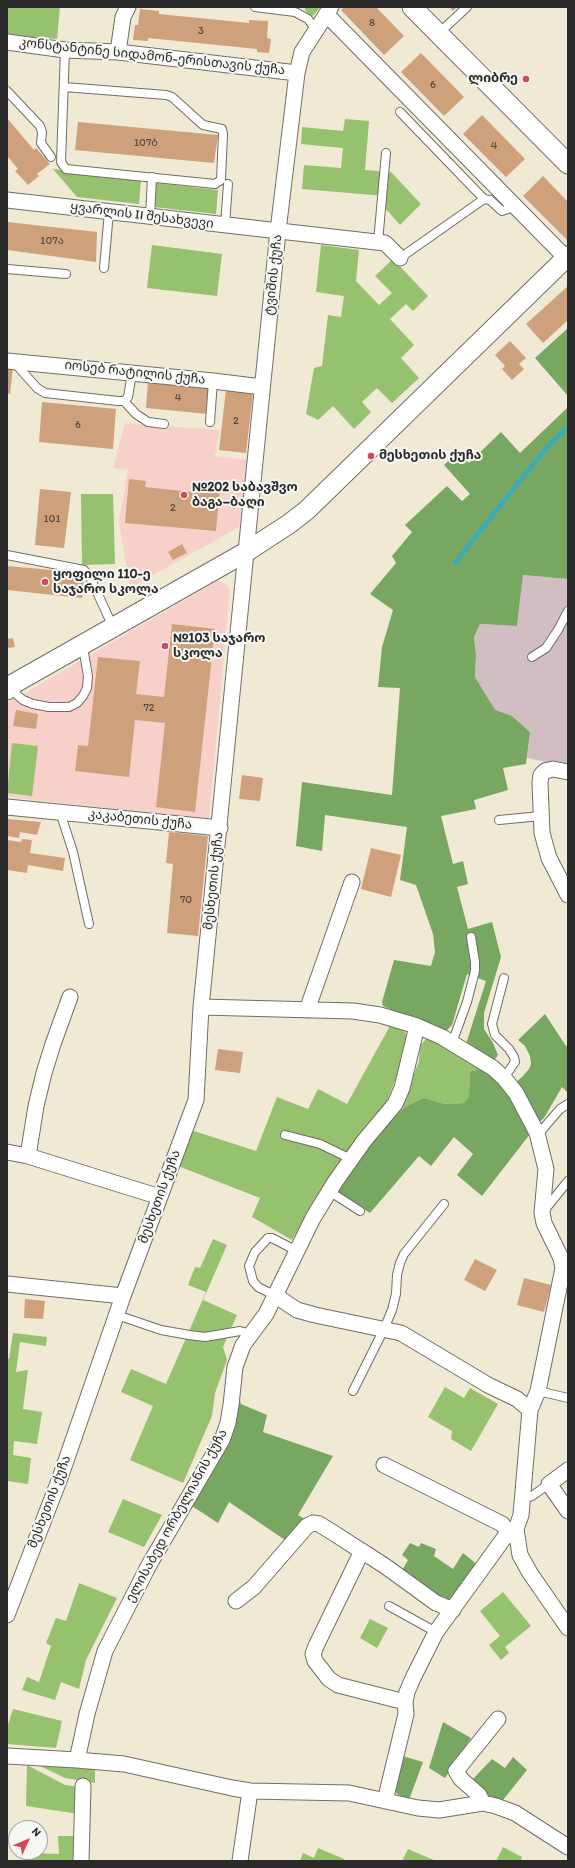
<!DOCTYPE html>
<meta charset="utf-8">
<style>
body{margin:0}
#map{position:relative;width:575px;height:1868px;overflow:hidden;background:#f0e9d4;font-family:Itim,sans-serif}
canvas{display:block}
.frame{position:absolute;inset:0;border:8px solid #2b2b2b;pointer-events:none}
.north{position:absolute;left:8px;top:1820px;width:40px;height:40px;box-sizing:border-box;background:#f6f6f2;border:1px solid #a5a5a2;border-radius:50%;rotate:46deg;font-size:11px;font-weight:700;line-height:16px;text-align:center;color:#2b2b2b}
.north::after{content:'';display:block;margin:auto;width:14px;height:18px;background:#d1495b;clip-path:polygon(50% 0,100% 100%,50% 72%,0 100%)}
</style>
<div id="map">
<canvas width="575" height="1868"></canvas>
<div class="frame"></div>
<div class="north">N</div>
</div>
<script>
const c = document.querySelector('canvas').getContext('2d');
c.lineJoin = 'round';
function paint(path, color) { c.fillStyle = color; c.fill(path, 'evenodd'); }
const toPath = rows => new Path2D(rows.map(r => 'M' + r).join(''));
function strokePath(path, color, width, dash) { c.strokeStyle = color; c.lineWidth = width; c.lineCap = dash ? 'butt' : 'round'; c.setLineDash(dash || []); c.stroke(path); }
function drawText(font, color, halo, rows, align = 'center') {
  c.font = font + ' Itim,"Noto Sans Georgian",sans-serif'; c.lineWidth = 4; c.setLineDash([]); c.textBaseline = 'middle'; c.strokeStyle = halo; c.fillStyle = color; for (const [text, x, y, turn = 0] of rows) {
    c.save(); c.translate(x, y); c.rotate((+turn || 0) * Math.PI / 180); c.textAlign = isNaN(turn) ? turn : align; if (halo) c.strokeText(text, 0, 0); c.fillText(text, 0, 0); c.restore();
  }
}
paint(toPath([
 [125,423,219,430,215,456,250,460,239,527,130,588,119,521,128,470,113,468],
 [217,581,224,583,230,589,209,819,7,797,8,703]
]), '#f7d0ca');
paint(toPath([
 [523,575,568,579,568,767,527,758,530,732,512,716,495,711,475,677,476,655,474,637,480,624,517,626]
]), '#d2bec2');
paint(toPath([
 [7,7,60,7,57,39,7,35],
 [305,7,320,7,314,15,311,16,305,10],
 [345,119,369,121,365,170,391,172,421,204,400,225,385,208,385,196,302,189,304,165,341,168,343,148,301,144,302,127,343,131],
 [53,169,141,180,139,204,77,197],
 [156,183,218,190,216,214,154,207],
 [152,245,222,254,217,296,147,288],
 [321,245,359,250,356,281,379,305,392,293,375,276,393,259,428,296,413,311,406,304,390,319,414,345,401,358,419,378,392,403,377,388,362,402,371,412,354,429,333,406,318,420,306,414,314,368,322,366,328,315,341,317,344,296,316,292],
 [81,494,113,494,115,564,82,565],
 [12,743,38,746,32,796,7,793],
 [391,1024,405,1032,408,1038,397,1076,386,1103,328,1178,292,1240,252,1217,260,1198,178,1166,191,1130,256,1151,277,1097,308,1109,318,1089,347,1104],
 [433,1037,479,1069,470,1073,469,1097,464,1103,445,1104,424,1098,406,1106,396,1115,408,1091,419,1061,420,1046,425,1040],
 [213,1239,227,1245,203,1300,237,1315,223,1347,227,1360,215,1393,212,1416,183,1483,130,1460,153,1406,121,1392,131,1369,166,1384,206,1292,188,1285,195,1267,200,1268],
 [13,1333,47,1337,46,1346,20,1342,16,1372,28,1370,23,1409,42,1412,37,1444,14,1441,13,1455,31,1458,28,1484,7,1481,7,1359,9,1359],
 [445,1387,464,1398,470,1388,498,1404,471,1451,451,1439,452,1431,428,1417],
 [123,1499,162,1515,144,1547,108,1532],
 [79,1583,117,1598,86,1660,79,1689,61,1682,55,1700,22,1690,27,1677,39,1682,51,1646,46,1643,56,1618,66,1621],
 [503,1592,531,1626,505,1647,509,1653,501,1660,489,1645,500,1636,480,1611],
 [370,1619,388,1628,377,1648,360,1638],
 [13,1709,62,1721,56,1748,7,1744,7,1728],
 [34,1763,95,1769,95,1783,65,1778],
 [27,1765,65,1785,80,1787,79,1814,26,1806],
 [58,1836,78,1836,76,1861,30,1861,30,1853,59,1854],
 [503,1847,522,1857,521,1861,496,1861],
 [318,1848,344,1859,343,1861,300,1861,303,1853,314,1858],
 [408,1849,436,1861,402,1861]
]), '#96c16f');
paint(toPath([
 [568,328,568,396,535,358],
 [568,407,568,579,523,575,517,626,480,624,474,637,476,655,475,677,495,710,512,716,530,732,526,764,503,768,508,790,474,800,476,809,441,816,453,864,463,861,468,884,457,887,468,929,492,922,501,957,484,1013,484,1029,493,1043,498,1055,494,1061,466,1044,486,981,467,974,452,1025,447,1030,442,1031,383,1006,382,1002,394,960,431,966,435,952,433,934,416,885,400,880,407,827,325,815,322,851,296,846,302,782,392,795,400,688,378,687,382,647,393,610,370,594,396,563,392,556,412,532,405,525,447,486,462,501,470,494,444,465,458,452,469,463,501,432,520,453],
 [545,1014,566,1046,568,1045,568,1093,562,1087,544,1118,536,1125,514,1084,523,1076,529,1069,531,1064,530,1056,525,1046,518,1040],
 [479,1069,497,1079,506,1088,530,1134,482,1196,457,1175,473,1154,454,1137,431,1166,419,1156,370,1213,336,1192,348,1172,390,1121,406,1106,424,1098,445,1104,464,1103,469,1097,470,1072],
 [240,1400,241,1404,267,1415,263,1432,333,1456,298,1515,306,1520,288,1542,229,1502,218,1523,192,1506,236,1420],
 [410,1543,419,1547,421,1543,436,1549,434,1556,453,1569,463,1553,478,1565,452,1600,443,1600,400,1574,408,1560,402,1555],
 [443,1722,471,1738,445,1778,429,1768],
 [399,1755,423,1762,409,1800,397,1794,395,1790],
 [513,1757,527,1770,503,1800,486,1797,472,1780,492,1759,505,1768]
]), '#78a762');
strokePath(toPath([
 [455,563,522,478,550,444,568,427]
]), '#3bacb5', 4.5);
paint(toPath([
 [344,7,376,7,404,36,384,55,341,10],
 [449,7,457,7,453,11],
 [140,9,159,11,159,14,249,23,249,20,268,21,267,38,271,39,269,53,257,52,257,49,148,38,148,41,133,40,135,25,138,25],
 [421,53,464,97,444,116,401,72],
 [482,115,525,159,506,177,463,134],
 [7,118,34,150,36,148,50,164,37,174,39,176,28,185,15,171,18,169,7,156],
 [78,122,218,135,214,163,75,150],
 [543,176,568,202,567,240,523,196],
 [7,222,97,232,96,262,7,250],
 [568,286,568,320,543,343,526,324],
 [510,341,526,358,519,364,524,369,512,380,502,369,505,366,495,355],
 [7,366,13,367,10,394,7,393],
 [148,381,210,387,208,414,146,408],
 [226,390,253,392,246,453,219,450],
 [42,402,116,409,113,449,39,442],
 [129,479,146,481,145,487,202,493,202,486,220,488,216,531,125,523],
 [40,489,71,492,64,548,35,545],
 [182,544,187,553,173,560,168,552],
 [7,566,85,573,82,598,7,590],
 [172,624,215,629,195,812,156,807,165,723,135,720,129,777,75,771,78,745,88,746,98,657,140,661,136,694,164,697],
 [13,638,15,647,7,648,7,639],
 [16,710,38,714,36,729,13,726],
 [242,775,263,778,260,801,239,799],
 [7,819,41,822,37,835,20,832,19,838,7,836],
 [169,832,208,836,198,936,167,933,173,864,166,863],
 [22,839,32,840,30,853,65,858,63,871,28,865,27,873,7,870,7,840,21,842],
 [371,848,401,855,391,897,361,889],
 [218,1049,243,1052,240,1073,215,1070],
 [475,1259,497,1270,485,1291,464,1280],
 [524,1278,551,1285,544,1312,517,1305],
 [25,1299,45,1301,43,1319,24,1318]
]), '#cfa07c');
const service = toPath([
 [255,7,295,12,308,19,316,30],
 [438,34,467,7],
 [64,87,166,95,172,97,203,125,222,129,223,134,221,180,215,184,66,169,61,162,65,50],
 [7,91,40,126,42,132,41,143,51,157],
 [400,112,484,199],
 [150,216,152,177],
 [225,225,228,184],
 [378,242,386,153],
 [400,258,484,199,490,200,502,211,508,209,513,204],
 [104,268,109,212],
 [7,269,66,274],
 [14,362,37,388,45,393,118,401,124,401,128,397,132,373],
 [124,401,136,414,148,422,164,424],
 [210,422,213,381],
 [7,555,84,570,90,577,113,627],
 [532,657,546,648,558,630,568,611],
 [13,685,17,695,23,700,33,704,49,707,69,707,77,703,83,696,87,688,88,676,84,653,80,646],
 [60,812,73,852,89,924],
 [499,820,541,816],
 [452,1043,467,1002,475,971,475,962,471,937],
 [504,1078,515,1062,514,1057,509,1049,495,1035,492,1024,504,978],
 [537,1133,541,1131,560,1109,568,1104],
 [285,1135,320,1144,351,1159],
 [329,1191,360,1211],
 [543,1212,568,1181],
 [276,1296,258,1287,253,1281,249,1266,255,1252,268,1238,272,1238,297,1251],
 [117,1315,161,1330,189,1335,205,1337,240,1331,251,1334],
 [353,1391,384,1329,392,1310,396,1294,397,1275,400,1263,404,1254,444,1204],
 [538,1391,568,1398],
 [523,1499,532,1496,549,1484],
 [389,1606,436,1632]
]);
const minor = toPath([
 [326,14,566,258],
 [7,42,65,50,118,52,297,73],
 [118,52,123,17,128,7],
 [7,200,385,243,400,258],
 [7,361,213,381,262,387],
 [568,772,553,769,545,771,541,775,540,783,542,833,549,858,568,895],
 [7,807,220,828],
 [201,1007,353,1011,380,1015,417,1026,442,1037,493,1068,504,1078,516,1093,537,1133,546,1169,542,1213,544,1223,561,1258,563,1268,538,1391,530,1410,521,1515,516,1529,504,1538,436,1632,413,1678,407,1692,405,1702,406,1714,385,1801],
 [307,1010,352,882],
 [7,1152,28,1156,160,1197],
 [28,1156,36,1106,44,1073,53,1044,70,997],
 [7,1284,123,1296],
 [276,1296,297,1310,315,1315,401,1333,488,1385,517,1399,530,1410],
 [384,1465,502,1524,509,1533],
 [568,1470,549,1484,568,1511],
 [516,1529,520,1555,530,1573,568,1628],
 [362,1551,316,1646,313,1654,315,1661,329,1679,338,1685,405,1702],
 [236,1601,254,1587,307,1526,313,1523,319,1524,332,1532,385,1566,436,1603,453,1610],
 [7,1615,60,1478,123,1296,196,1100,201,1007,246,552,278,231,297,73,302,52,331,7],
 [7,1756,77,1760,124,1764,232,1788,250,1791,349,1793,418,1808,439,1810,483,1803,496,1806,515,1813,568,1847],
 [77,1760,87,1714,105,1651,149,1565,222,1440,228,1423,231,1405,235,1367,243,1345,266,1314,313,1218,335,1182,364,1141,395,1104,402,1088,417,1026],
 [483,1803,479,1795,461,1779,456,1771,498,1719],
 [81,1861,83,1786],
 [240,1861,250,1791]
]);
const tertiary = toPath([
 [412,7,568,164],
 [7,690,13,684,246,552,289,524,307,510,568,256]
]);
strokePath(service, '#706e66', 10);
strokePath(minor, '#706e66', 17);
strokePath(tertiary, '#706e66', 21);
strokePath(service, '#fff', 8);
strokePath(minor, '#fff', 15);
strokePath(tertiary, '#fff', 19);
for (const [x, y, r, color] of [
 [526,79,4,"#d1495b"],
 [371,456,4,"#d1495b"],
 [184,495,4,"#d1495b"],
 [45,582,4,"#d1495b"],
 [165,646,4,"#d1495b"]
]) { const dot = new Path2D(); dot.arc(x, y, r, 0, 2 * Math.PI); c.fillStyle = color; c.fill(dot); strokePath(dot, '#f6f6f2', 1.5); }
drawText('11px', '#54483f', null, [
 ["8",372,23],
 ["3",201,31],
 ["6",433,85],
 ["107ბ",146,143],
 ["4",494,146],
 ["107ა",52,241],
 ["4",178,398],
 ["2",236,421],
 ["6",78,425],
 ["2",173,508],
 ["101",52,519],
 ["72",149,708],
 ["70",186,900]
]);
drawText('13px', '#2b2b2b', '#f6f6f2', [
 ["კონსტანტინე სიდამონ-ერისთავის ქუჩა",152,57,6],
 ["ყვარლის II შესახვევი",142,216,7],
 ["ტვიშის ქუჩა",274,275,-84],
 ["იოსებ რატილის ქუჩა",135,373,6],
 ["კაკაბეთის ქუჩა",140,820,6],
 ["მესხეთის ქუჩა",214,881,-84],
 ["მესხეთის ქუჩა",160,1197,-70],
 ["მესხეთის ქუჩა",50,1502,-69],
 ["ელისაბედ ორბელიანის ქუჩა",177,1516,-61]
]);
drawText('bold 13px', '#2b2b2b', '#f6f6f2', [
 ["ლიბრე",518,79,"right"],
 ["მესხეთის ქუჩა",379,456],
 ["№202 საბავშვო",192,488],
 ["ბაგა–ბაღი",192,503],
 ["ყოფილი 110-ე",53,575],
 ["საჯარო სკოლა",53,590],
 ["№103 საჯარო",173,639],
 ["სკოლა",173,654]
], 'left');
</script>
